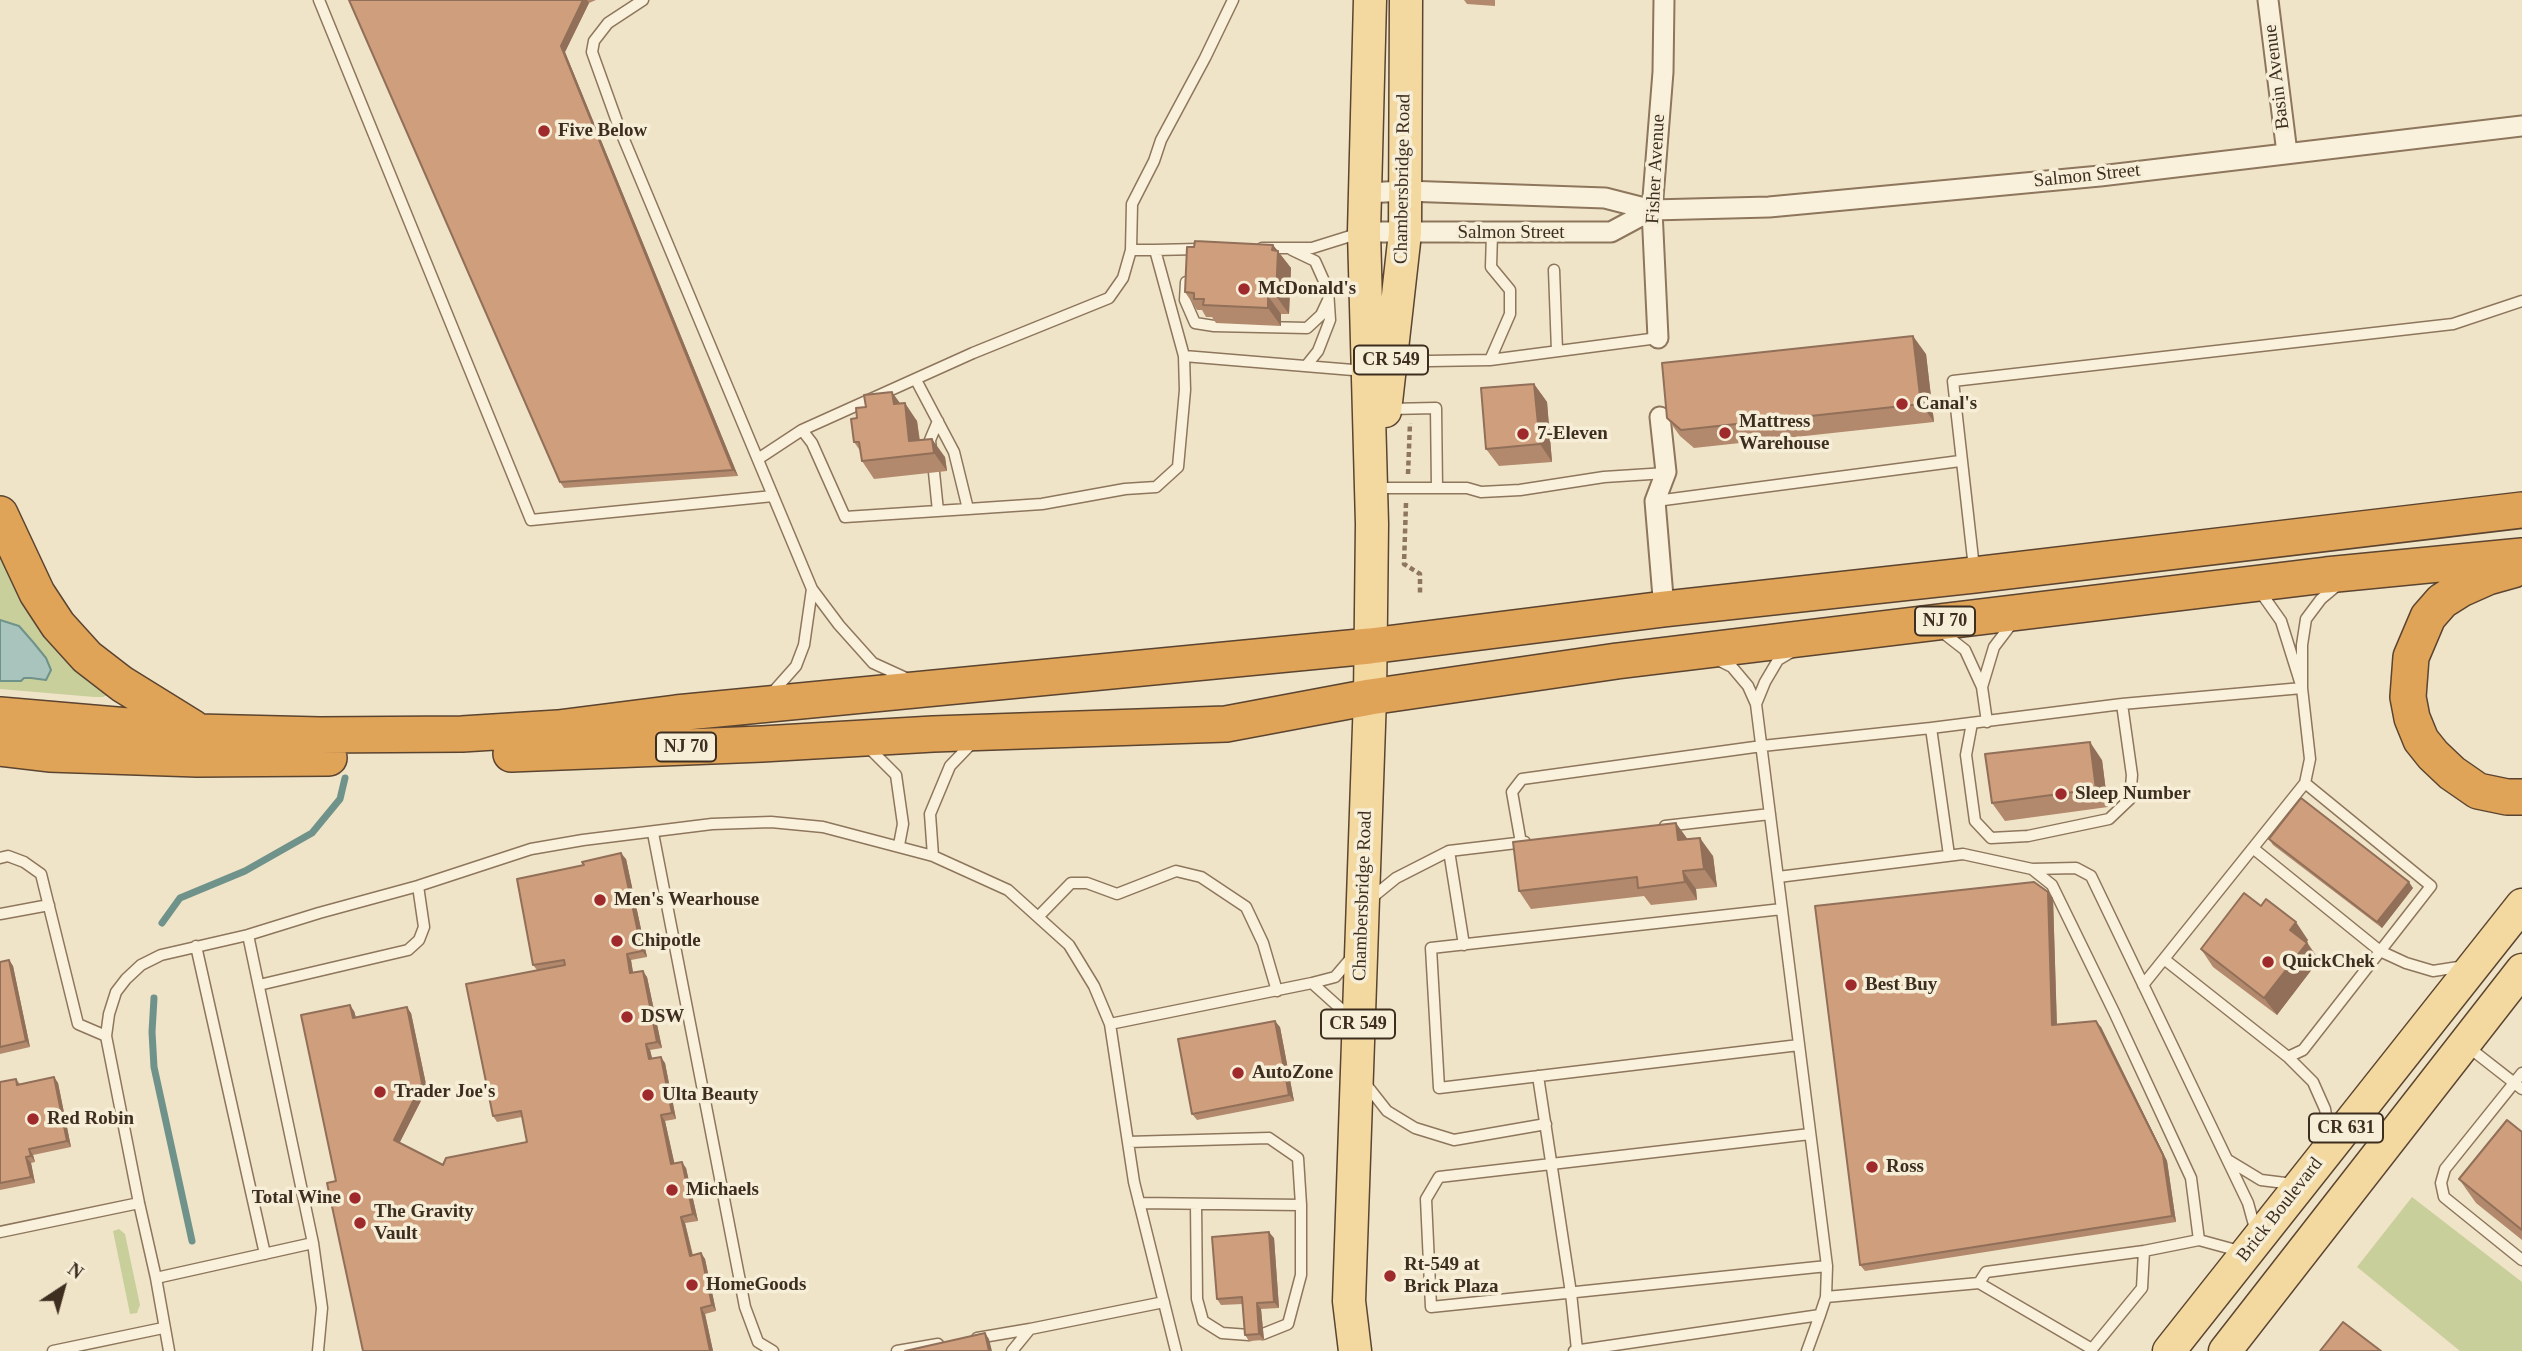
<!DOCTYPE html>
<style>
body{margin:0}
#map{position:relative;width:2522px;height:1351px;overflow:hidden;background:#f0e4c8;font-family:"Times New Roman",serif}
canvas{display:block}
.north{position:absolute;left:28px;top:1253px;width:70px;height:70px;-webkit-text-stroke:5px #f7eed8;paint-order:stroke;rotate:36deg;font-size:19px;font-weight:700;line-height:28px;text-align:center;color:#3d2e20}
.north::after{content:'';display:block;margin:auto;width:24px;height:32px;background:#3d2e20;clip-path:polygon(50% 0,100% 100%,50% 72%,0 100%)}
</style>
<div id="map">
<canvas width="2522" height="1351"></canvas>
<div class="north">N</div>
</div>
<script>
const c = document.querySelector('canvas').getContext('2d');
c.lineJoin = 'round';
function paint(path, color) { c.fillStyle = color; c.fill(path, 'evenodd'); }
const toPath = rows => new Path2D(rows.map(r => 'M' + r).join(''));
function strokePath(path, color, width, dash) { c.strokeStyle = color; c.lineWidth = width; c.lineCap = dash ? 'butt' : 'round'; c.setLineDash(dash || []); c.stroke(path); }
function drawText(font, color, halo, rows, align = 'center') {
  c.font = font + ' "Times New Roman",serif'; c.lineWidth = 7; c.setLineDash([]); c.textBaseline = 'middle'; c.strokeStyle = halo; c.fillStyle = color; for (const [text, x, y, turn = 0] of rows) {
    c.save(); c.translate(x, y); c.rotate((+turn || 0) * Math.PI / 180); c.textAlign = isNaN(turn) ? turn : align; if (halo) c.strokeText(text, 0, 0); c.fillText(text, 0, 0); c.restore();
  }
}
paint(toPath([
 [0,547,109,694,103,697,94,697,0,689,0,681,21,681,24,678,31,678,46,680,51,670,46,658,33,642,0,620],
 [2412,1197,2522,1282,2522,1351,2460,1351,2357,1267],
 [119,1229,125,1234,140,1305,137,1313,130,1314,113,1231]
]), '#c9cf9b');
const water = toPath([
 [0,620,19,626,33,642,46,658,51,670,46,680,31,678,24,678,21,681,0,681,0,620]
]);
paint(water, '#a9c4bc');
strokePath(water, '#6f938a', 2);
strokePath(toPath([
 [162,923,180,898,245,871,312,833,340,799,345,778],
 [154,998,152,1032,154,1067,192,1241]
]), '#6f938a', 7);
const lane = toPath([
 [319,0,531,520,773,496],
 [643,0,608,23,594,41,592,52,620,130,812,589,839,625,873,663,908,679],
 [1262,248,1312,248,1360,233],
 [1198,249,1155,250,1184,356,1365,371],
 [1131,250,1155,250],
 [1292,250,1315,261,1328,290,1330,320,1318,351,1306,366],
 [1554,270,1557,351],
 [1186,282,1185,300,1195,323,1214,326,1307,328,1321,315,1328,300],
 [1490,360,1658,338],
 [1394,365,1429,361,1490,360,1510,314,1510,290,1491,267,1492,233],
 [1390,409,1436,408,1437,488],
 [802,430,812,443,845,517,968,509,954,452,916,380],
 [931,451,930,440,938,421],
 [758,459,802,430,973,353,1109,298,1123,278,1131,250,1132,204,1154,161,1161,140,1205,58,1233,0],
 [934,472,938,511],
 [1376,488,1467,488,1481,492,1520,490,1604,477,1666,473],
 [1656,501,1960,461],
 [968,509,1042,504,1125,489,1156,487,1178,467,1185,390,1184,356],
 [1974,568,1953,381,2453,324,2522,301],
 [2259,590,2281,621,2302,688,2302,645,2306,619,2321,599,2339,584],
 [1942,632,1965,650,1982,687,1987,722],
 [1716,659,1732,667,1748,686,1756,704,1765,682,1778,660,1790,653],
 [1982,687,1994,647,2013,622],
 [772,693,796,666,804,645,812,589],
 [1972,723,1966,755,1975,821,1991,838,2028,836,2109,819,2130,799,2132,775,2122,704],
 [1931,728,1949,855],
 [867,746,896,775,903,824,899,845],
 [1665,826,1770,814],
 [653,833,745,1307,758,1342,773,1351],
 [1521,843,1512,792,1522,779,1762,746,1931,728,2122,704,2302,688,2310,759,2305,783,2143,985],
 [2254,849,2380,951,2406,963,2433,971,2465,966],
 [933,856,930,814,950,766,974,741],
 [0,858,8,856,24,862,41,874,78,1024,106,1036],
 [2032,869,2076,868,2091,876,2248,1203,2256,1232],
 [1778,877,1963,854,2032,869,2052,885,2114,1012,2191,1178,2199,1240,2144,1251,1986,1272,1979,1283,2092,1349,2142,1288,2144,1251],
 [1369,900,1396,878,1449,851],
 [1782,909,1431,948,1439,1088,1799,1045],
 [0,914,49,905],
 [1038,917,1071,883,1087,883,1117,894,1176,871,1201,877,1246,907,1263,943,1277,991],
 [248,935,313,1243,322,1308,318,1351],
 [1464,945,1449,851,1525,842],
 [196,946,265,1254],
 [2164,959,2288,1057,2303,1050,2431,886,2305,783],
 [1312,983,1351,1018],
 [259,985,408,950,419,940,424,927,418,886],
 [1110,1024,1312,983,1335,977,1352,957],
 [2467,1046,2522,1089],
 [2288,1057,2313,1082,2325,1109,2330,1138],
 [2522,1073,2445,1169,2441,1183,2444,1197,2522,1260],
 [1538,1076,1571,1293,1577,1350],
 [1365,1083,1387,1111,1415,1128,1454,1140,1546,1124],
 [1810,1134,1439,1177,1426,1199,1431,1307,1827,1266],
 [1128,1142,1269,1138,1298,1158,1301,1205,1301,1275,1288,1324,1263,1334],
 [2228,1160,2261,1180,2293,1184],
 [1139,1203,1301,1205],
 [1196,1204,1197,1299,1203,1321,1222,1333,1249,1335],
 [0,1232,139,1203],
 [2199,1240,2243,1252],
 [156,1278,313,1243],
 [1826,1297,1979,1283],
 [977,1338,1030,1329],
 [53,1351,163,1328],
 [169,1351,156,1278,139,1203,106,1036,109,1014,116,992,126,979,141,965,161,955,248,935,319,913,418,886,531,849,583,840,712,824,771,822,823,827,933,856,1008,890,1069,945,1094,986,1110,1024,1134,1182,1176,1351],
 [897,1351,938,1344],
 [1012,1351,1030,1329,1164,1302],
 [1574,1351,1820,1315,1826,1297,1827,1266,1756,704],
 [1807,1351,1820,1315]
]);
const street = toPath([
 [2268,0,2287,153],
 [1365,193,1405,191,1605,198,1652,210,1769,207,2100,176,2522,126],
 [1364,232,1611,232,1652,210],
 [1658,338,1652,210,1663,72,1664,0],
 [1660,417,1666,472,1655,501,1664,609]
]);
const primary = toPath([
 [1385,411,1405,233,1406,0],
 [1355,1351,1349,1301,1370,697,1372,524,1364,232,1370,0],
 [2169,1351,2522,905],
 [2225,1351,2522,970]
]);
const highway = toPath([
 [0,514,37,593,58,625,87,657,122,684,193,728],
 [2513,570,2488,577,2461,589,2442,601,2428,617,2411,657,2408,697,2412,718,2421,740,2433,755,2452,773,2478,791,2507,797,2522,797],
 [0,715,198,732,320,735,462,734,558,728,676,713,1370,646,1664,609,1974,575,2522,510],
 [0,748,49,754,197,759,329,758],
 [511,754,762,744,933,734,1226,724,1370,697,1617,661,2326,575,2522,556]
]);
strokePath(lane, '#8d765c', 13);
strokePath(street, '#8d765c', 23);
strokePath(primary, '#5b4430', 35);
strokePath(highway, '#5b4430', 38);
strokePath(toPath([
 [1408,474,1410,423],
 [1406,503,1404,564,1420,574,1420,595]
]), '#8d765c', 4.5, [5, 3.5]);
strokePath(lane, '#faf1dc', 10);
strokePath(street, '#faf1dc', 19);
strokePath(primary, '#f3d9a0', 32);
strokePath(highway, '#e0a458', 35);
paint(toPath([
 [349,0,596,0,589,3,565,52,738,476,564,488,560,482],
 [1464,0,1495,0,1495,6,1467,4],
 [1273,245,1291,268,1289,314,1281,314,1281,326,1216,323,1212,317,1206,317,1202,310,1197,310,1185,292],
 [1926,354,1934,422,1694,448,1680,436,1667,418],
 [1534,384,1547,402,1552,462,1499,466,1486,449],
 [900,403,917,421,920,440,945,457,947,471,874,479,862,461,861,452,854,442,857,418],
 [2102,760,2108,807,2005,821,1992,803],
 [1688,839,1713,856,1717,887,1696,889,1697,900,1651,905,1644,896,1531,909,1519,891],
 [2269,839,2413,888,2382,928,2273,845],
 [626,859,647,957,631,960,633,972,647,977,662,1048,650,1050,652,1059,665,1063,676,1119,665,1121,674,1163,686,1168,698,1221,685,1223,693,1255,701,1253,705,1259,716,1311,705,1314,713,1351,363,1351,336,1181,354,1011,356,1018,411,1013,427,1089,399,1143,443,1165,527,1142,522,1117,497,1122,493,1116,537,970,533,965],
 [2048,892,2053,898,2057,1025,2101,1027,2167,1161,2176,1222,1865,1271,1860,1265],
 [2261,906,2308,940,2307,942,2319,960,2277,1015,2213,967,2201,949],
 [9,960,13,966,30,1047,0,1054,0,962],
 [1280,1027,1294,1101,1197,1120,1192,1114],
 [54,1077,58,1083,71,1147,33,1155,35,1162,31,1163,35,1183,0,1190,0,1082,16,1079,20,1084],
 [2522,1132,2522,1240,2476,1203,2459,1179],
 [1274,1238,1279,1308,1261,1309,1264,1340,1249,1341,1245,1335,1243,1304,1221,1305,1217,1299]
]), '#b2896c');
paint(toPath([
 [583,0,587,0,589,3,565,52,738,476,733,470,561,46],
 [1273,245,1291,268,1289,314,1276,296],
 [1268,296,1281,314,1281,326,1268,308],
 [1913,336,1926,354,1934,422,1921,404],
 [1534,384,1547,402,1552,462,1540,444],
 [892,392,905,410,894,404],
 [905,403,917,421,921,454,909,441],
 [932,439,945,457,947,471,934,453],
 [2090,742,2102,760,2108,807,2096,789],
 [1676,823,1689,841,1678,840],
 [1700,838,1713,856,1717,887,1704,869],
 [621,853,626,859,647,957,642,951],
 [1683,871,1696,889,1697,900,1685,882],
 [2409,882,2413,888,2382,928,2377,922],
 [2048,892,2053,898,2057,1031,2052,1025],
 [2296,922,2308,940,2302,948,2290,930],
 [2307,943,2319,960,2277,1015,2264,998],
 [627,954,631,960,634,979,630,973],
 [9,960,13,966,30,1047,26,1041],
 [643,971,647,977,662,1048,657,1042],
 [350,1005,354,1011,358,1024,353,1018],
 [407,1007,411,1013,427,1089,398,1146,394,1140],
 [1275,1021,1280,1027,1294,1101,1289,1095],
 [2096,1021,2101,1027,2167,1161,2176,1222,2172,1216],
 [646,1044,650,1050,654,1065,649,1059],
 [661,1057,665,1063,676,1119,672,1113],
 [54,1077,58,1083,71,1147,67,1141],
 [661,1115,665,1121,676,1170,671,1164],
 [29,1149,33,1155,35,1162,31,1156],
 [26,1157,31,1163,35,1183,31,1177],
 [682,1162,686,1168,698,1221,693,1214],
 [681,1217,685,1223,694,1262,690,1256],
 [1269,1232,1274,1238,1279,1308,1274,1302],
 [701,1253,705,1259,716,1311,712,1305],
 [1257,1303,1261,1309,1264,1340,1259,1334],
 [701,1308,705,1314,713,1351,710,1351],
 [985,1333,989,1339,992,1351,989,1351]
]), '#916f58');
const building = toPath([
 [349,0,583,0,561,46,733,470,560,482,349,0],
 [1195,241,1273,245,1272,250,1278,251,1276,296,1268,296,1268,308,1203,305,1204,299,1194,299,1194,293,1185,292,1187,247,1194,247,1195,241],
 [1913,336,1921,404,1681,430,1667,418,1662,363,1913,336],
 [1534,384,1540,444,1486,449,1481,388,1534,384],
 [892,392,894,404,905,403,909,441,932,439,934,453,862,461,859,442,854,442,851,419,857,418,856,408,866,407,864,395,892,392],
 [2090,742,2096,789,1992,803,1985,754,2090,742],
 [2301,798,2409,882,2377,922,2269,839,2301,798],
 [1676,823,1678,840,1700,838,1704,869,1683,871,1685,882,1638,888,1637,877,1519,891,1513,842,1676,823],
 [621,853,642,951,627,954,630,973,643,971,657,1042,646,1044,649,1059,661,1057,672,1113,661,1115,671,1164,682,1162,693,1214,681,1217,690,1256,701,1253,712,1305,701,1308,710,1351,363,1351,327,1183,336,1181,301,1015,350,1005,353,1018,407,1007,422,1083,394,1140,443,1165,446,1158,527,1142,521,1111,493,1116,466,984,565,965,564,960,533,965,517,879,584,865,582,862,621,853],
 [2034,882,2048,892,2052,1025,2096,1021,2163,1155,2172,1216,1860,1265,1815,906,2034,882],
 [2244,893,2261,906,2266,899,2296,922,2290,930,2307,943,2264,998,2201,949,2244,893],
 [9,960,26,1041,0,1047,0,962,9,960],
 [1275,1021,1289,1095,1192,1114,1178,1039,1275,1021],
 [54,1077,67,1141,29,1149,31,1156,26,1157,31,1177,0,1183,0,1082,16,1079,17,1085,54,1077],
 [2507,1120,2522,1132,2522,1230,2459,1179,2507,1120],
 [1269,1232,1274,1302,1257,1303,1259,1334,1245,1335,1242,1297,1217,1299,1212,1237,1269,1232],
 [2343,1322,2381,1351,2320,1351,2343,1322],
 [985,1333,989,1351,905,1351,985,1333]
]);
paint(building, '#cf9f7d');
strokePath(building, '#916f58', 2);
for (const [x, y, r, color] of [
 [544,131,7,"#9e2a2b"],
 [1244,289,7,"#9e2a2b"],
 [1902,404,7,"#9e2a2b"],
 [1725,433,7,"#9e2a2b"],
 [1523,434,7,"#9e2a2b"],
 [2061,794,7,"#9e2a2b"],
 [600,900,7,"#9e2a2b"],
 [617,941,7,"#9e2a2b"],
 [2268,962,7,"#9e2a2b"],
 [1851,985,7,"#9e2a2b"],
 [627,1017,7,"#9e2a2b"],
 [1238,1073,7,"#9e2a2b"],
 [380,1092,7,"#9e2a2b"],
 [648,1095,7,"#9e2a2b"],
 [33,1119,7,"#9e2a2b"],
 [1872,1167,7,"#9e2a2b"],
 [672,1190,7,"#9e2a2b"],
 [355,1198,7,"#9e2a2b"],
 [360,1223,7,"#9e2a2b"],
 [1390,1276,7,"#9e2a2b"],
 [692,1285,7,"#9e2a2b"]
]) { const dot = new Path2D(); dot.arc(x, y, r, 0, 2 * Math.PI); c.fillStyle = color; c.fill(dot); strokePath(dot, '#f7eed8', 2.5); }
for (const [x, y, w] of [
 [1391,360,74],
 [1945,621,60],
 [686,747,60],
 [1358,1024,74],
 [2346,1128,74]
]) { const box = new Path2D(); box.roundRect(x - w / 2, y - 14.5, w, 29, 5); c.fillStyle = '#f7eed8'; c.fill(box); strokePath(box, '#3d2e20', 2); }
drawText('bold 18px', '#3d2e20', null, [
 ["CR 549",1391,360],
 ["NJ 70",1945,621],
 ["NJ 70",686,747],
 ["CR 549",1358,1024],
 ["CR 631",2346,1128]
]);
drawText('19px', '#3d2e20', '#f7eed8', [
 ["Basin Avenue",2277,77,-97],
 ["Fisher Avenue",1656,169,-87],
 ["Salmon Street",2087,176,-6],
 ["Chambersbridge Road",1403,179,-89],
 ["Salmon Street",1511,233],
 ["Chambersbridge Road",1363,896,-88],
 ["Brick Boulevard",2280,1210,-52]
]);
drawText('bold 19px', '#3d2e20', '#f7eed8', [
 ["Five Below",558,131],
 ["McDonald's",1258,289],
 ["Canal's",1916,404],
 ["Mattress",1739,422],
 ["Warehouse",1739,444],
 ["7-Eleven",1537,434],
 ["Sleep Number",2075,794],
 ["Men's Wearhouse",614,900],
 ["Chipotle",631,941],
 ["QuickChek",2282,962],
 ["Best Buy",1865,985],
 ["DSW",641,1017],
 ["AutoZone",1252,1073],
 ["Trader Joe's",394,1092],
 ["Ulta Beauty",662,1095],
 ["Red Robin",47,1119],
 ["Ross",1886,1167],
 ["Michaels",686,1190],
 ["Total Wine",341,1198,"right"],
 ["The Gravity",374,1212],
 ["Vault",374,1234],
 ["Rt-549 at",1404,1265],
 ["Brick Plaza",1404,1287],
 ["HomeGoods",706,1285]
], 'left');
</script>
